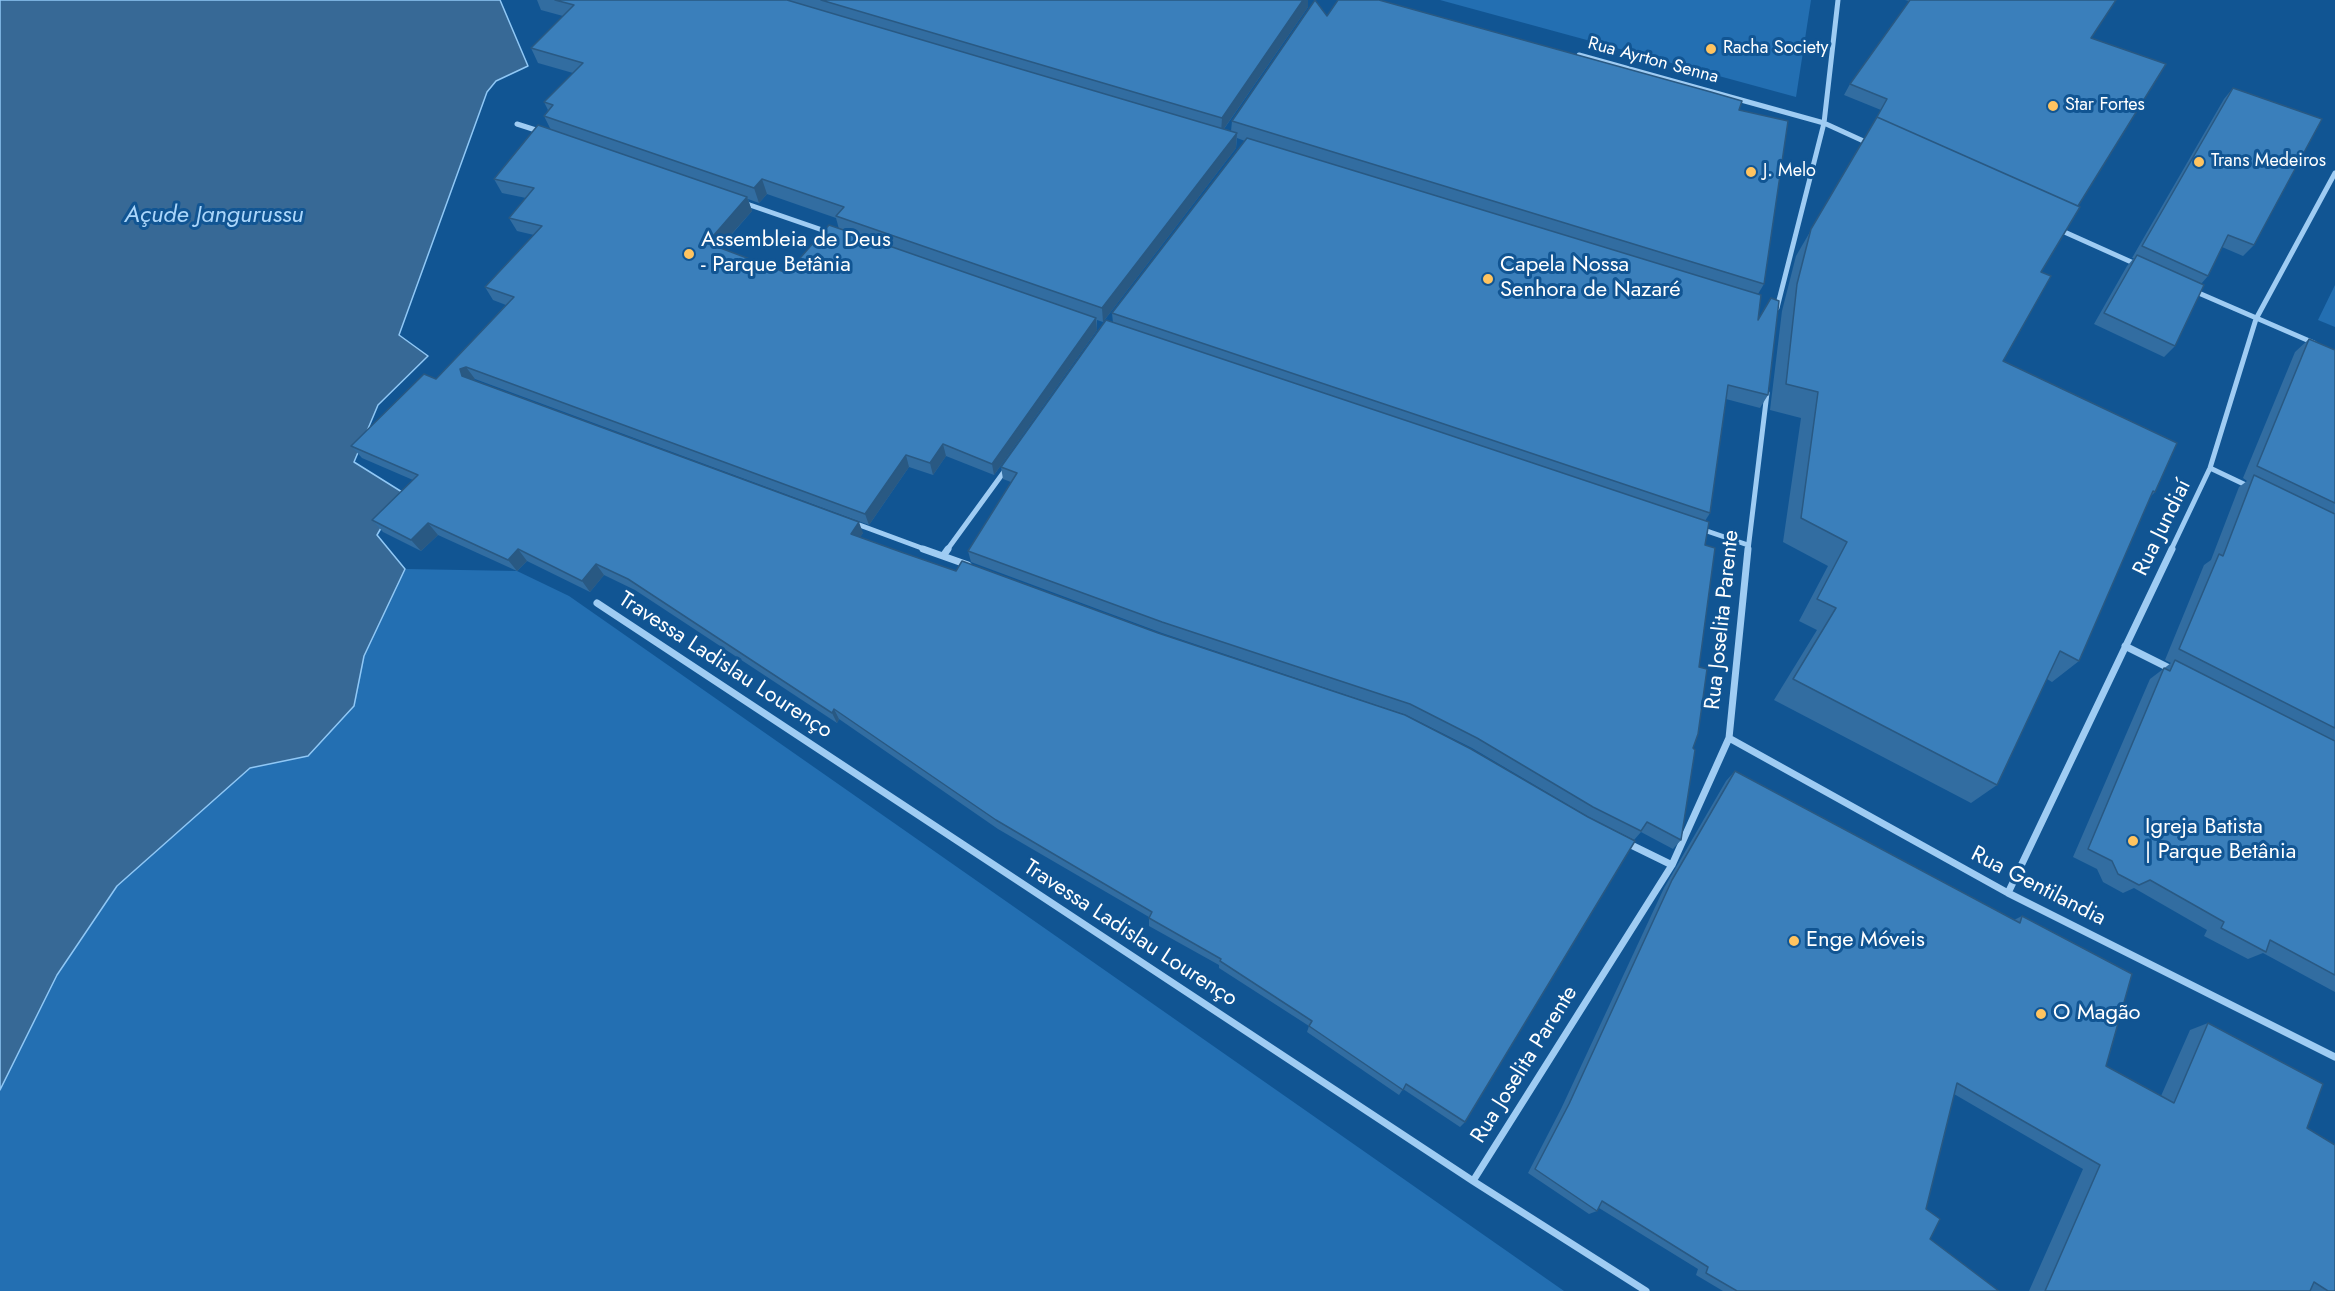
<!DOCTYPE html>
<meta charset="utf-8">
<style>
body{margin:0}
canvas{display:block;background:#115593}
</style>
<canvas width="2335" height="1291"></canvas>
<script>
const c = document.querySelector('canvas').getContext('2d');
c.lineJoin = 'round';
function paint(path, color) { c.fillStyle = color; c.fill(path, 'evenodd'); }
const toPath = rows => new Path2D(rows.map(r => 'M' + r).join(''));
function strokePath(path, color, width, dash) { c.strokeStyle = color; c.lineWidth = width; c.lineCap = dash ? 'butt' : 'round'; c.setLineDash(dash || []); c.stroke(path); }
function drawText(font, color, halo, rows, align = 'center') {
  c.font = font + ' Jost,sans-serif'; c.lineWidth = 6; c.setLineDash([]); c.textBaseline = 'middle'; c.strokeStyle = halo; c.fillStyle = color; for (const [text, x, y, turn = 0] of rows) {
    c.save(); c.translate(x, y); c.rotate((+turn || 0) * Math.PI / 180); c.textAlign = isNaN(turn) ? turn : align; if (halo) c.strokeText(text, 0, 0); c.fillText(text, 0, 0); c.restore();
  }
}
paint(toPath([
 [1440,0,1811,0,1796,97],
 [2335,285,2335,327,2318,320],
 [405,569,517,571,569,596,1564,1291,0,1291,0,1090,57,975,117,886,250,768,308,755,354,706,364,656]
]), '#236fb2');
const water = toPath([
 [0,0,500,0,528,66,496,81,487,92,399,335,428,356,378,405,354,462,402,492,377,535,405,569,364,656,354,706,308,756,250,768,117,886,57,975,0,1090,0,0]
]);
paint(water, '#376996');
strokePath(water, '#90c8f6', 1.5);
strokePath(toPath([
 [1579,55,1824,123,1870,144],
 [517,124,542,132],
 [744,203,831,233],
 [2060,230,2138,265],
 [2194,291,2314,343],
 [1777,308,1824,123,1838,0],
 [2210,468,2250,487],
 [854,523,927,550],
 [1701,529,1748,545],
 [947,550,1006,469],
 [1748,550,1767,393],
 [2171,550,2210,468,2256,319,2335,173]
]), '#9fccf3', 5);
strokePath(toPath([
 [923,549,968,565],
 [943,556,948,549],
 [597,603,1473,1181,1646,1291],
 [2125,646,2173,670],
 [1729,738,2008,893,2335,1057],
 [1625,842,1672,865],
 [2008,893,2172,549],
 [1473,1181,1672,865,1729,738,1748,549]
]), '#9fccf3', 7);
paint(toPath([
 [537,0,1308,0,1308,7,1224,129,1231,131,1232,121,1327,16,1739,110,1764,284,1758,294,1758,320,1768,395,1760,408,1726,399,1710,513,1705,521,1705,545,1699,667,1693,748,1681,840,1673,849,1641,832,1634,840,1587,816,1472,748,1406,715,1162,633,971,562,968,551,1011,482,1003,479,1001,467,1113,323,1112,313,1245,141,1237,138,1236,148,1103,322,1097,320,1097,330,994,475,946,456,933,475,909,467,869,525,475,379,473,380,863,533,860,537,1465,1122,1460,1127,1403,1089,1399,1095,1307,1032,1309,1026,1219,968,1219,965,1149,926,1149,917,998,829,839,719,837,723,635,590,604,575,590,592,527,561,517,571,438,535,421,551,383,532,372,520,413,480,362,458,351,446,436,379,506,305,493,300,485,287,534,235,517,231,509,218,526,198,502,193,494,179,551,130,544,116,548,110,544,102,573,73,538,63,531,48,563,16,541,10],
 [767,194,836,218,839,229,787,273,720,248,752,211,748,199,759,203],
 [1905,0,2116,0,2091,38,2078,206,2041,272,2003,361,2155,492,2151,496,2079,661,2052,682,2047,679,1997,785,1971,803,1774,700,1817,630,1799,621,1828,566,1783,542,1801,418,1770,410,1782,311,1796,256,1881,110,1844,95,1850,84,1909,1],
 [2233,88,2254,245,2243,256,2222,247,2208,276,2201,284,2175,346,2164,357,2094,324,2127,266,2134,258,2132,258,2224,99],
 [2309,339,2335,350,2335,992,2263,953,2248,959,2204,936,2207,930,2134,888,2123,893,2103,882,2097,869,2073,857,2150,679,2171,663,2165,660,2204,565,2211,560,2239,487,2247,481,2243,478,2295,352],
 [1735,771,2014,920,2022,916,2106,1066,2161,1096,2190,1030,2208,1023,2307,1128,2335,1291,2029,1291,2083,1169,1954,1094,1926,1209,1930,1239,1999,1291,1723,1291,1696,1275,1698,1269,1599,1208,1597,1211,1589,1214,1528,1173,1561,1109,1664,888,1726,781]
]), '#326da1');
paint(toPath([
 [1303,0,1308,0,1308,7,1221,133,1222,118],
 [1237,133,1236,148,1103,322,1102,308],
 [762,179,767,194,759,203,754,188],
 [747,197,752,211,712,256,707,243],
 [1096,318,1097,330,994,475,992,464],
 [466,367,475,379,469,382,462,376,460,369],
 [943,444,946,456,933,475,930,463],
 [906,455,909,467,869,525,865,514],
 [859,522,863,533,855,545,851,534],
 [428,523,438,535,421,551,411,540],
 [518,549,527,561,517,571,508,560],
 [596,564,604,575,590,592,582,581],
 [834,709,839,719,837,723,832,713]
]), '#295983');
const building = toPath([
 [555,0,787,0,1237,133,1102,308,836,216,844,207,762,179,754,188,544,116,553,105,544,102,583,63,531,48,574,5,555,0],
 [821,0,1303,0,1222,118,821,0],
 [1315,0,1327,16,1338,0,1379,0,1711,92,1742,101,1739,110,1788,121,1764,284,1232,121,1315,0],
 [1910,0,2116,0,2091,38,2166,64,2078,206,1877,117,1887,99,1850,84,1910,0],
 [2233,88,2322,119,2254,245,2228,235,2208,276,2142,246,2233,88],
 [1877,117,2080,207,2041,272,2051,276,2003,361,2177,443,2155,492,2153,491,2079,661,2060,651,1997,785,1793,679,1836,608,1817,599,1847,542,1801,518,1818,392,1786,384,1797,284,1811,229,1877,117],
 [538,125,747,197,707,243,787,273,829,225,1096,318,992,464,943,444,930,463,906,455,865,514,466,367,460,369,462,376,859,522,851,534,901,552,956,571,962,561,1158,633,1405,715,1471,749,1588,817,1635,841,1465,1122,1406,1084,1403,1090,1309,1026,1312,1021,1220,961,1221,959,1149,918,1152,912,996,820,834,709,832,713,628,579,596,564,582,581,518,549,508,560,428,523,411,540,372,520,418,475,351,446,424,374,436,379,514,297,485,287,542,226,509,218,534,188,494,179,538,125],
 [1247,138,1761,295,1758,320,1771,298,1779,301,1768,395,1728,385,1710,513,1112,313,1247,138],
 [2137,255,2204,285,2175,346,2104,313,2137,255],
 [1106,320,1709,522,1705,545,1715,548,1699,667,1707,669,1698,734,1693,748,1695,750,1681,840,1647,822,1641,831,1593,807,1477,738,1410,704,1162,622,968,551,1017,473,1001,467,1106,320],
 [2309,339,2335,350,2335,503,2257,466,2309,339],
 [2254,475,2335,514,2335,728,2179,649,2219,554,2223,556,2254,475],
 [2175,660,2335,741,2335,975,2270,940,2266,952,2221,928,2224,922,2150,880,2139,885,2118,874,2112,861,2088,849,2164,668,2170,671,2175,660],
 [1735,771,2020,923,2022,916,2132,974,2106,1066,2174,1103,2208,1023,2323,1084,2307,1128,2335,1145,2335,1291,2328,1291,2314,1282,2310,1291,2045,1291,2100,1165,1957,1083,1926,1209,1940,1219,1930,1239,1999,1291,1737,1291,1706,1273,1708,1267,1602,1201,1597,1211,1535,1169,1569,1104,1672,880,1735,771]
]);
paint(building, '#3a7fbb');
strokePath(building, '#295983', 1.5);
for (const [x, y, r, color] of [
 [1711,49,6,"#ffc460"],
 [2053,106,6,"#ffc460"],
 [2199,162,6,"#ffc460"],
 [1751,172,6,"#ffc460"],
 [689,254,6,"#ffc460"],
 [1488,279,6,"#ffc460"],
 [2133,841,6,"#ffc460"],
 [1794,941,6,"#ffc460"],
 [2041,1014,6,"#ffc460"]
]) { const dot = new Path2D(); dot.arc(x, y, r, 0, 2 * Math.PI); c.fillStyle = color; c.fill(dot); strokePath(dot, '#115593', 2); }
drawText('18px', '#fff', '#115593', [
 ["Racha Society",1723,49],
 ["Star Fortes",2065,106],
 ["Trans Medeiros",2211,162],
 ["J. Melo",1763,172]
], 'left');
drawText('18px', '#fff', '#115593', [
 ["Rua Ayrton Senna",1653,61,15]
]);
drawText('22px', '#fff', '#115593', [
 ["Assembleia de Deus",701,241],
 ["- Parque Betânia",701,266],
 ["Capela Nossa",1500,266],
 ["Senhora de Nazaré",1500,291],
 ["Igreja Batista",2145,828],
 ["| Parque Betânia",2145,853],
 ["Enge Móveis",1806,941],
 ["O Magão",2053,1014]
], 'left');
drawText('22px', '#fff', '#115593', [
 ["Rua Jundiaí",2163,528,-64],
 ["Rua Joselita Parente",1723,620,-84],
 ["Travessa Ladislau Lourenço",725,666,33],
 ["Rua Gentilandia",2038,887,27],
 ["Travessa Ladislau Lourenço",1130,934,33],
 ["Rua Joselita Parente",1525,1065,-58]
]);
drawText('italic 24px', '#abd6fa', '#115593', [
 ["Açude Jangurussu",214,216]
]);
</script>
